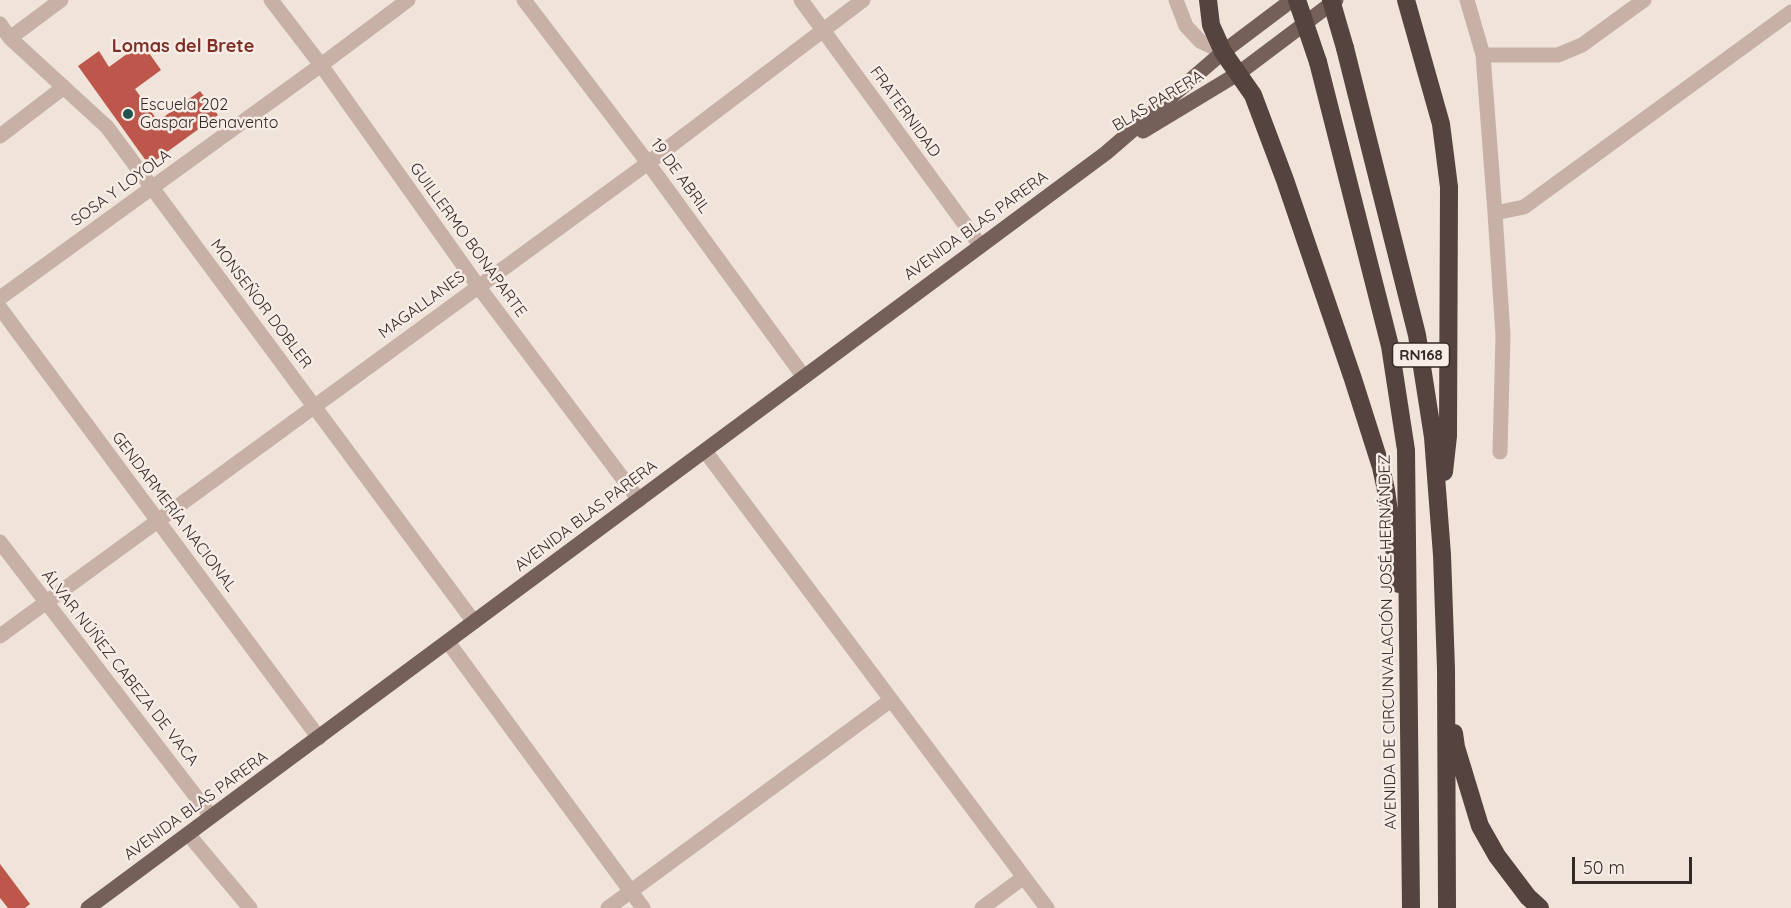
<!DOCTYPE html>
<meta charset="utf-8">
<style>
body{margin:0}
#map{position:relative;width:1791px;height:908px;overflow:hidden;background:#efe3da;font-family:Quicksand,sans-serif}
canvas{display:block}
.scale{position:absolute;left:1572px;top:857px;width:120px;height:27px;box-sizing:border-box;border:3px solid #342927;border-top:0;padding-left:8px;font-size:18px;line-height:21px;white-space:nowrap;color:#342927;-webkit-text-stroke:4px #f8ede6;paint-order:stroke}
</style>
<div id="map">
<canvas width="1791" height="908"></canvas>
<div class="scale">50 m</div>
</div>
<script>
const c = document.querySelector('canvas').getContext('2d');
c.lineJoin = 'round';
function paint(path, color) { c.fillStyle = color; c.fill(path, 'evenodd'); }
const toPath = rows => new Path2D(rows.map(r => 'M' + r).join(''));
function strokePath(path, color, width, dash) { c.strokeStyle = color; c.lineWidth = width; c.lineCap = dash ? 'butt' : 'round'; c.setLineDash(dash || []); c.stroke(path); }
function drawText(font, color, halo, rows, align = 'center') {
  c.font = font + ' Quicksand,sans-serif'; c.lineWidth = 5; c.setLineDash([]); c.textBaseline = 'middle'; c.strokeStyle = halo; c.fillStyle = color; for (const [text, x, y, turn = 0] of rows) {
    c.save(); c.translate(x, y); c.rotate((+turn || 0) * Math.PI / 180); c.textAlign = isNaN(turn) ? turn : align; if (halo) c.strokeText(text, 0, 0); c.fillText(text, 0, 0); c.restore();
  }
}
paint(toPath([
 [142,43,161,70,135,89,158,121,200,91,218,115,149,165,78,66,99,51,109,67],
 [0,864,30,904,25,908,8,908,0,898]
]), '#bd574b');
strokePath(toPath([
 [271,0,321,65,478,286,639,500],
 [524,0,648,163,804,377],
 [801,0,980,245],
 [1176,0,1186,26,1200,41,1223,52],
 [1467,0,1483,55,1495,213,1503,335,1500,452],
 [0,24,10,38,107,127,474,622],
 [10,38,61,0],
 [1483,55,1558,55,1582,45,1644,0],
 [0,136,64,87],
 [1495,213,1524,207,1791,12],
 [0,298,321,65,408,0],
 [0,308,319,738],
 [705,451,1047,908],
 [0,542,211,816],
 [0,636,648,163,863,0],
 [448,642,643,908],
 [188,834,250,908],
 [608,908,891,700],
 [982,908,1024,877]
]), '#c7b1a7', 15);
strokePath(toPath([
 [1143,131,1239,73,1336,0],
 [88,908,1106,153,1223,52,1292,0]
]), '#755f59', 15);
strokePath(toPath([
 [1208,0,1211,25,1223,52,1253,95,1285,180,1353,379,1381,467,1386,490,1399,584],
 [1406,0,1441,124,1449,187,1448,436,1444,472],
 [1345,48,1417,335,1433,437,1442,555,1446,669,1447,908],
 [1318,62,1390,346,1406,450,1411,908],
 [1454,733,1456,747,1480,826,1497,856,1528,897,1540,908]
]), '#54433f', 18);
strokePath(toPath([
 [1297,0,1318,62],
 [1331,0,1345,48]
]), '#54433f', 18);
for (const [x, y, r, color] of [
 [128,114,6,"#20524e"]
]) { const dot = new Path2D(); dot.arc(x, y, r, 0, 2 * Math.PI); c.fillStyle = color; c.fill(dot); strokePath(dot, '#f8ede6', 2); }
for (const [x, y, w] of [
 [1421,355,57]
]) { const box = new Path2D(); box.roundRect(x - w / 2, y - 12, w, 24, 4.5); c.fillStyle = '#f8ede6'; c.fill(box); strokePath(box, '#342927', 1.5); }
drawText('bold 15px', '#342927', null, [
 ["RN168",1421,355]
]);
drawText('16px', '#342927', '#f8ede6', [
 ["BLAS PARERA",1158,101,-31],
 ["FRATERNIDAD",905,112,54],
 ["19 DE ABRIL",680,176,54],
 ["SOSA Y LOYOLA",121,188,-36],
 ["AVENIDA BLAS PARERA",976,226,-36],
 ["GUILLERMO BONAPARTE",468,240,54],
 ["MONSEÑOR DOBLER",261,304,53],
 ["MAGALLANES",422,305,-36],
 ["GENDARMERÍA NACIONAL",174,512,53],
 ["AVENIDA BLAS PARERA",586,516,-37],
 ["AVENIDA DE CIRCUNVALACIÓN JOSÉ HERNÁNDEZ",1388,642,-91],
 ["ÁLVAR NÚÑEZ CABEZA DE VACA",120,668,52],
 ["AVENIDA BLAS PARERA",196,806,-36]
]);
drawText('16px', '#342927', '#f8ede6', [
 ["Escuela 202",140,105],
 ["Gaspar Benavento",140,123]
], 'left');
drawText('bold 18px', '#7d2f26', '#f8ede6', [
 ["Lomas del Brete",183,47]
]);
</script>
